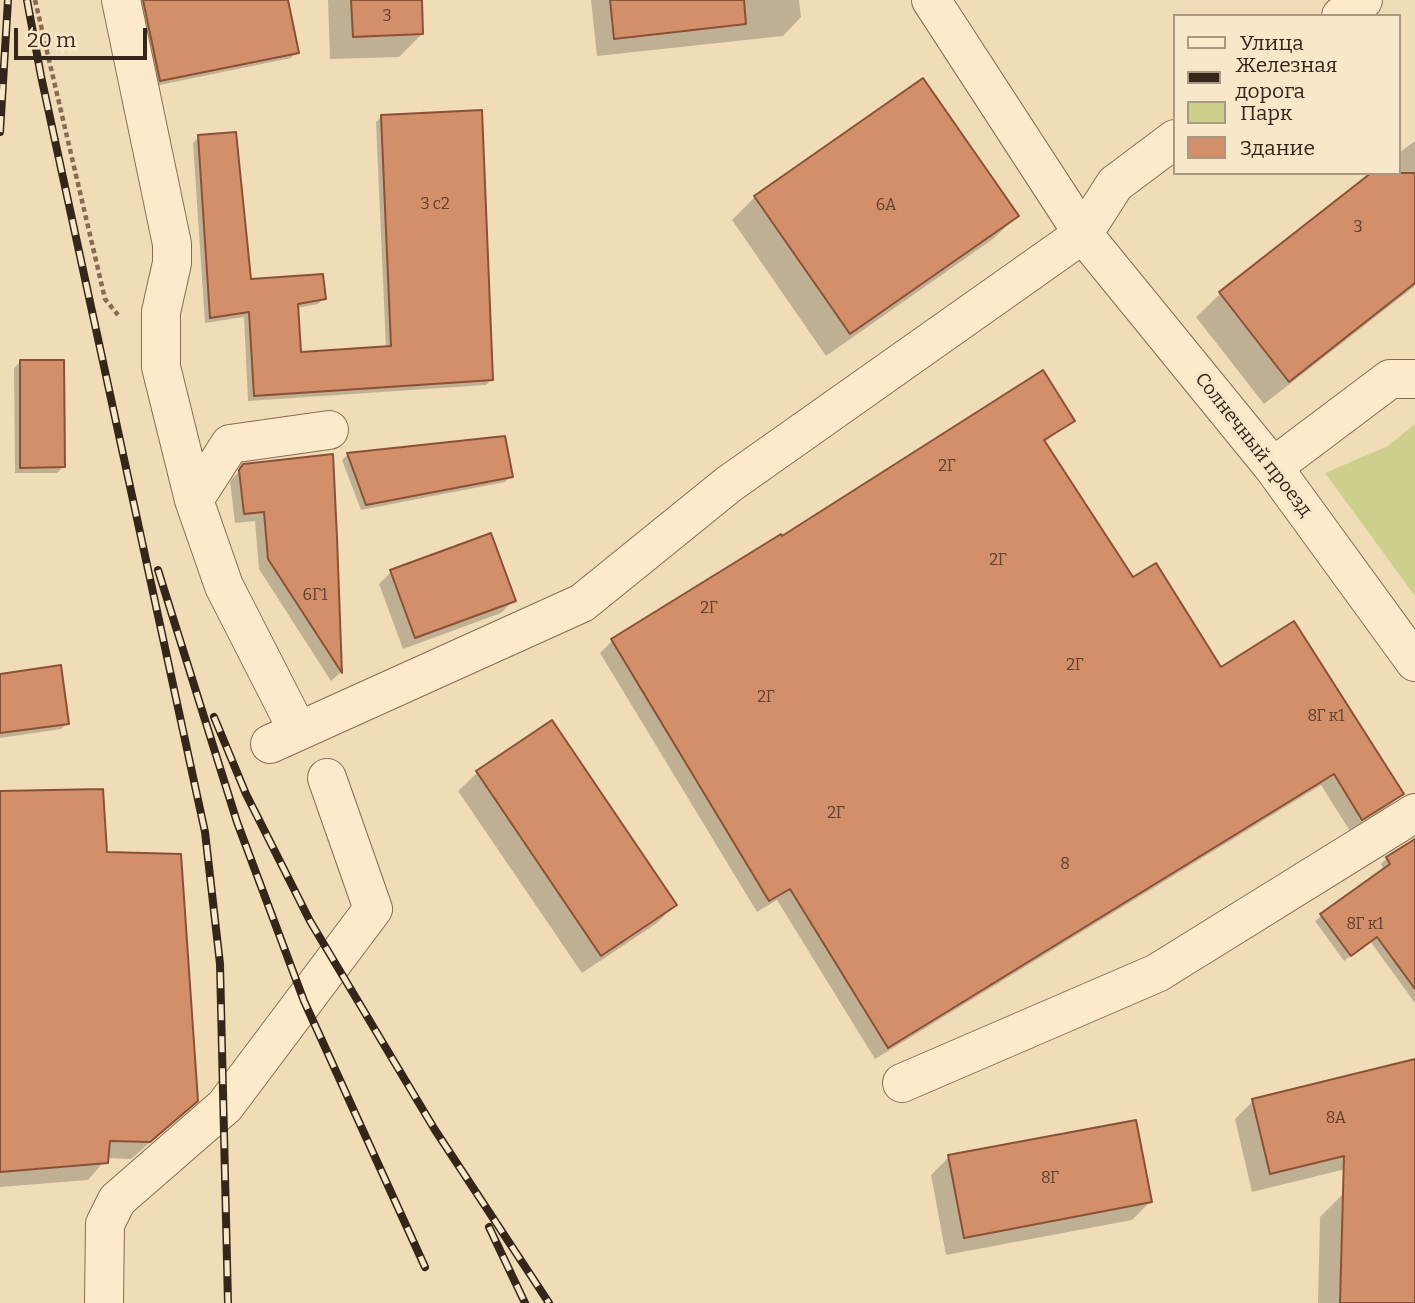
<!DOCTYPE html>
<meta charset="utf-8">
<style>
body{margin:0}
#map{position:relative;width:1415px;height:1303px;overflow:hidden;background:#f1dcb8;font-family:Bitter,serif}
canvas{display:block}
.legend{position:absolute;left:1173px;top:14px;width:228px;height:161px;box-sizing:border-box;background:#f8e7c8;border:2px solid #aa9982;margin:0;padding:9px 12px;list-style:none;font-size:21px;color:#362519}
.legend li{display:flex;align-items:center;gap:14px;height:35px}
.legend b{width:35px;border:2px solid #aa9982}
.scale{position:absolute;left:14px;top:28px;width:133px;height:32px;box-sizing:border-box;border:4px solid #362519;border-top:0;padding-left:9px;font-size:21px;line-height:24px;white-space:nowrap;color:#362519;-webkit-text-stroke:5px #f8e7c8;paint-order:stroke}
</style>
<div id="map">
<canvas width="1415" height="1303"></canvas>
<ul class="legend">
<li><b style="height:9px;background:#fceacb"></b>Улица</li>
<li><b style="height:9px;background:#362519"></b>Железная дорога</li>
<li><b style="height:19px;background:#ccd08c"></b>Парк</li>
<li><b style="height:19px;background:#d38f6a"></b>Здание</li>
</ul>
<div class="scale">20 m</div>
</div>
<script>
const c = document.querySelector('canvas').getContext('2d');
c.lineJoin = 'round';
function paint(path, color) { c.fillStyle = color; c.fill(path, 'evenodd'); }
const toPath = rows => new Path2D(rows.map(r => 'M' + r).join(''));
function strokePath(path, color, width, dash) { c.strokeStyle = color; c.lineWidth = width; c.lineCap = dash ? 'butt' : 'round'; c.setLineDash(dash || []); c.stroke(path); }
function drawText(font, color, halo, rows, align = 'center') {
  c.font = font + ' Bitter,serif'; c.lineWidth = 7; c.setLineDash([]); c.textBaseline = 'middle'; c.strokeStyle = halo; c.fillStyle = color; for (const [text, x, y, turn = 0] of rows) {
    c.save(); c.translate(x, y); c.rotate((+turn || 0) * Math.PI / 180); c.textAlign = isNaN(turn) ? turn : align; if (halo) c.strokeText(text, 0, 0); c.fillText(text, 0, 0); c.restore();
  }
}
paint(toPath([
 [1415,424,1415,596,1325,473,1388,446]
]), '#ccd08c');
paint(toPath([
 [136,0,286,0,297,52,291,58,155,86],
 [328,0,420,0,422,34,399,57,330,59],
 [591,0,799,0,801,17,783,36,597,56],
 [382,116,491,380,486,385,248,401,244,317,205,323,193,143,199,137,249,280,324,298,318,304,296,308,299,354,386,348,376,122],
 [1415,141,1415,286,1264,404,1196,317,1220,294,1374,173,1399,173,1399,153],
 [755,197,1017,216,993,239,826,356,732,220],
 [20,362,63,467,57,473,15,473,14,368],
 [1073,420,1044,443,1132,580,1221,670,1402,794,1389,806,1350,831,1321,785,875,1059,777,900,757,912,600,653,612,641,780,536,781,539],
 [348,454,511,476,505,482,361,510,342,460],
 [332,456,340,673,331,681,259,569,255,521,235,523,230,481,244,466],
 [391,572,514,600,501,613,403,649,379,584],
 [0,676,67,724,61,729,0,738],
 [552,722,675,905,657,923,582,973,458,791,477,773],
 [0,793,105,853,178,1118,131,1159,107,1158,88,1180,0,1187],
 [1415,841,1415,1003,1370,941,1344,961,1315,921,1384,870,1381,864,1387,858],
 [1253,1101,1415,1152,1252,1192,1235,1119],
 [949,1157,1150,1202,1132,1220,946,1255,931,1175],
 [1343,1194,1415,1195,1415,1303,1318,1303,1320,1217]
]), '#0003');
const building = toPath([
 [143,0,288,0,299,53,160,81,143,0],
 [351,0,422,0,423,34,353,37,351,0],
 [610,0,744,0,746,24,614,39,610,0],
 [923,78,1019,216,850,334,754,196,923,78],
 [482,110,493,380,254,396,249,312,210,318,198,135,236,132,251,279,323,274,326,299,298,304,301,352,391,346,381,115,482,110],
 [1371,173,1415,173,1415,283,1289,382,1219,292,1371,173],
 [20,360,64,360,65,467,20,468,20,360],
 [1043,370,1075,421,1044,440,1133,577,1156,563,1221,667,1294,621,1404,794,1362,820,1334,774,888,1048,790,889,769,901,611,639,781,534,782,536,1043,370],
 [505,436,513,477,366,505,347,453,505,436],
 [333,454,337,538,342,673,268,559,264,512,244,514,239,470,243,464,333,454],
 [491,533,516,601,415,638,390,570,491,533],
 [61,665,69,724,0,733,0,674,61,665],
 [552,720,677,905,601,956,476,771,552,720],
 [103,789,107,852,181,854,198,1101,150,1142,110,1141,108,1163,0,1172,0,791,103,789],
 [1415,839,1415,989,1377,937,1351,956,1320,914,1390,864,1386,857,1415,839],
 [1415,1059,1415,1303,1340,1303,1344,1156,1270,1174,1252,1099,1415,1059],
 [1136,1120,1152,1202,964,1238,948,1155,1136,1120]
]);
paint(building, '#d38f6a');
strokePath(building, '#8a5136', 2);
const minor = toPath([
 [121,0,172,244,172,263,161,312,161,367,194,500,224,586,298,731],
 [931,0,1083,234,1273,467,1415,662],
 [1341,16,1363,0],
 [1273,467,1390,379,1415,379],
 [194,500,230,444,329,430],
 [270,744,582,603,729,484,1083,234,1115,184,1175,139],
 [902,1083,1157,973,1415,813],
 [104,1303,105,1224,117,1200,225,1106,373,909,327,778]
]);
strokePath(minor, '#886b52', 40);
strokePath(toPath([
 [35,0,105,299,118,315]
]), '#886b52', 4.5, [5, 3.5]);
strokePath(minor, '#fceacb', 38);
const rail = toPath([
 [27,0,41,76,205,832,220,964,228,1303],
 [0,132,8,0],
 [158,570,237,822,304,1001,425,1267],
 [214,717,246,794,310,921,435,1130,549,1303],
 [489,1227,525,1303]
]);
strokePath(rail, '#362519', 8);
strokePath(rail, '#f8e7c8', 5, [16]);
drawText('16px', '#5d402d', null, [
 ["3",387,17],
 ["3 с2",435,205],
 ["6А",886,206],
 ["3",1358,228],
 ["2Г",947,467],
 ["2Г",998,561],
 ["6Г1",315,596],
 ["2Г",709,609],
 ["2Г",1075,666],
 ["2Г",766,698],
 ["8Г к1",1326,717],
 ["2Г",836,814],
 ["8",1065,865],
 ["8Г к1",1365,925],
 ["8А",1336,1119],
 ["8Г",1050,1179]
]);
drawText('19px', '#362519', '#f8e7c8', [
 ["Солнечный проезд",1253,445,52]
]);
</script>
